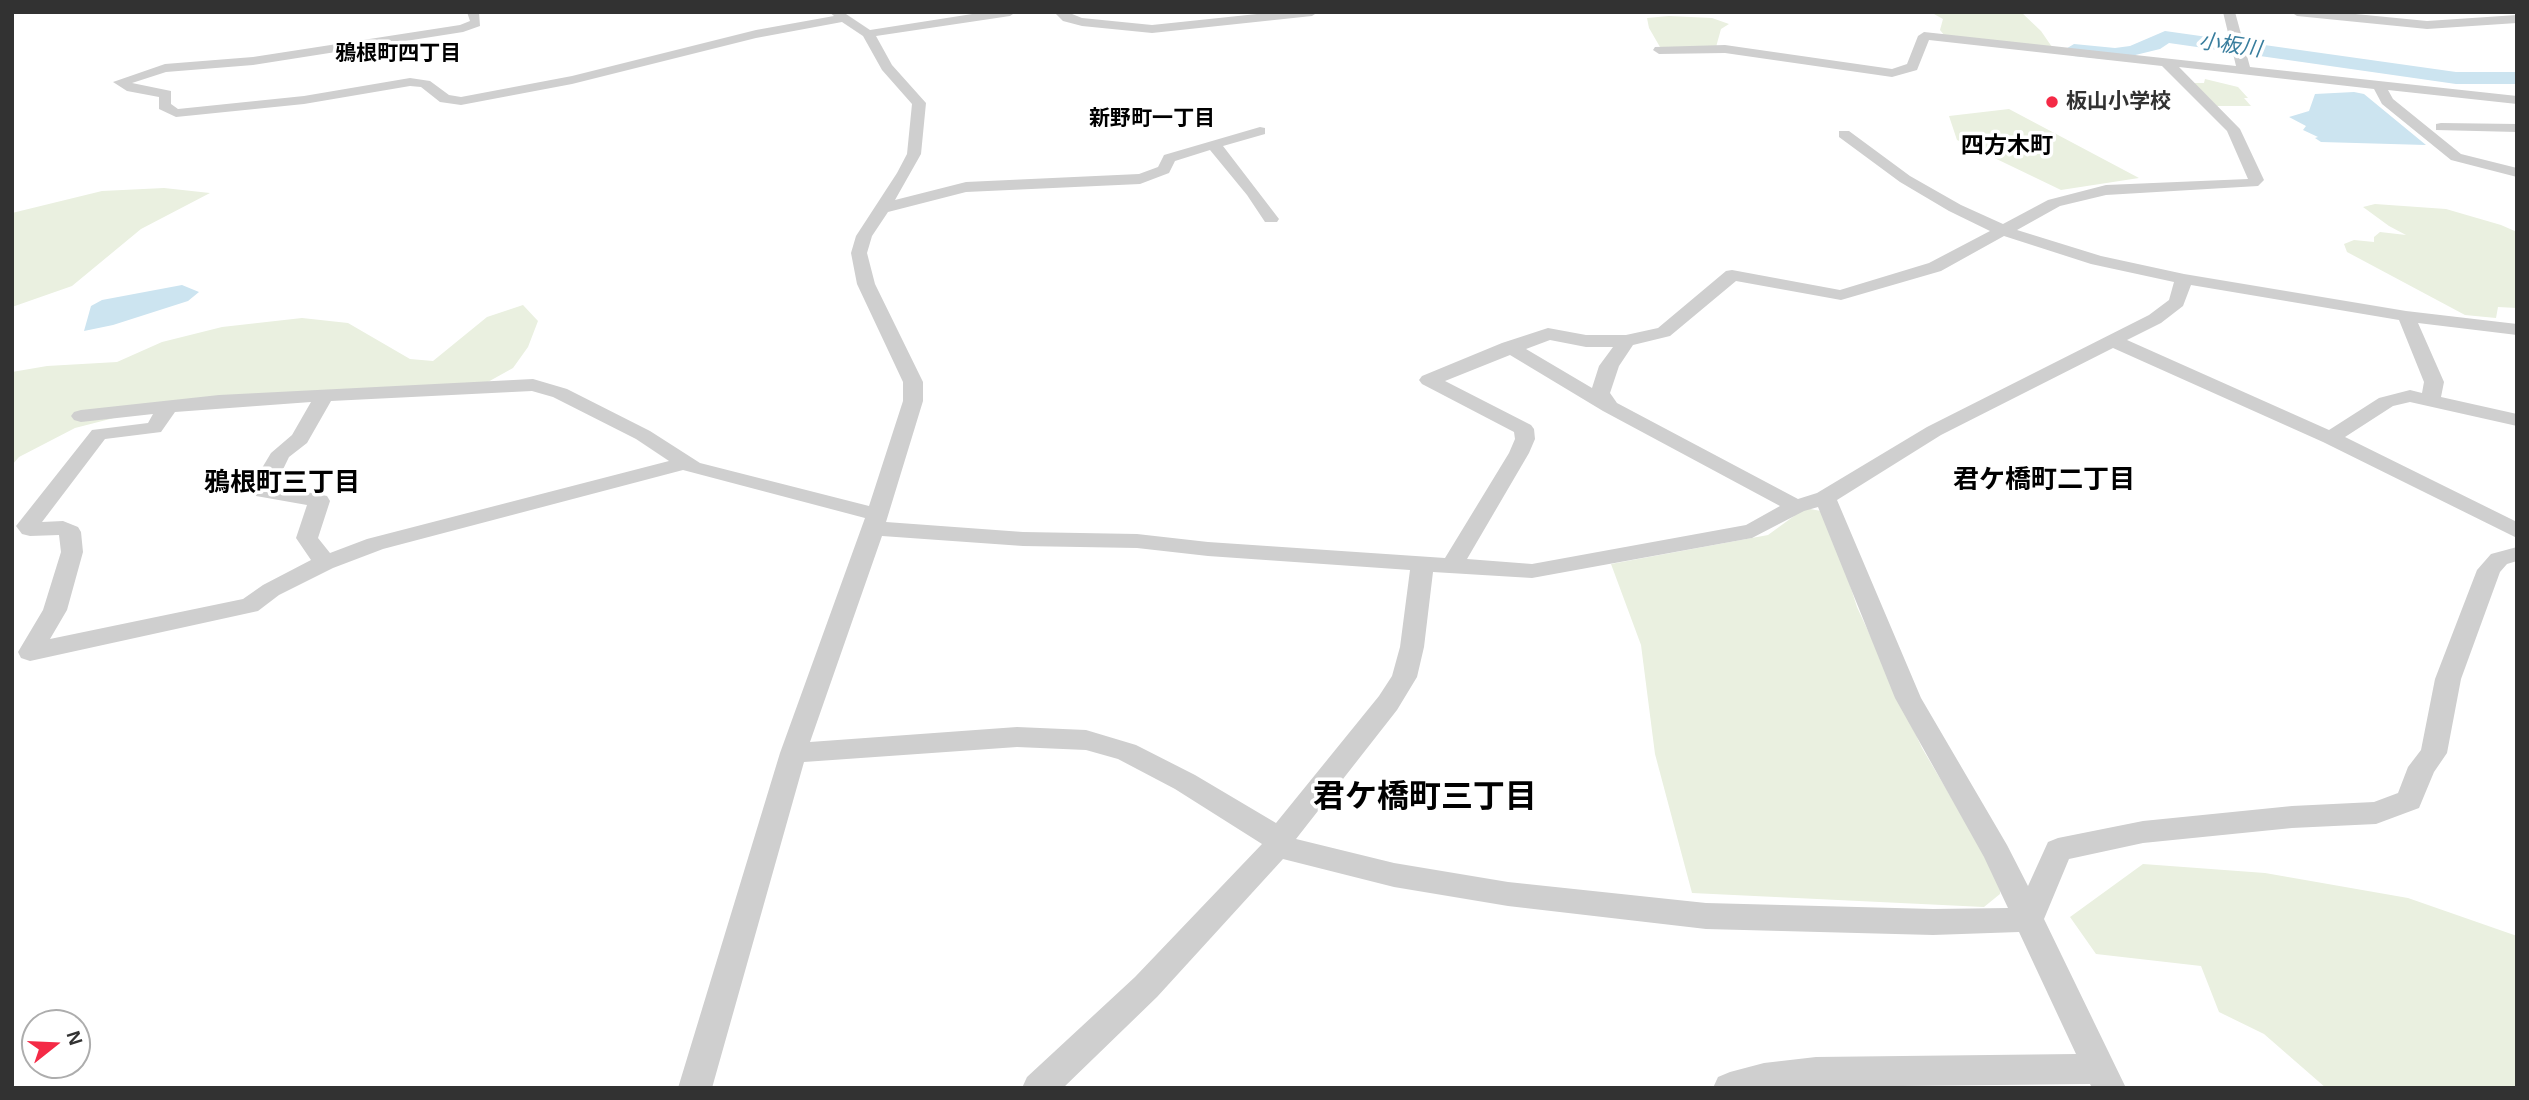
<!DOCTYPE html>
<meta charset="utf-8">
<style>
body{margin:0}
#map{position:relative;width:2529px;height:1100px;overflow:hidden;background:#fff;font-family:Arial,sans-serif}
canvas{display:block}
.frame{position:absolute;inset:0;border:14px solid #323232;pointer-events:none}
.north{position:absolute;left:21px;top:1009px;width:70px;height:70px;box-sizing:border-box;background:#fff;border:2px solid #adadad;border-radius:50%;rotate:72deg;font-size:19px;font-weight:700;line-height:28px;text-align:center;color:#323232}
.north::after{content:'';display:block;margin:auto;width:24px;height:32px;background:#f42a46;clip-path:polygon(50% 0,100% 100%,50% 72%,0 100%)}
</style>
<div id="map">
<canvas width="2529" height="1100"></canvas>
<div class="frame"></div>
<div class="north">N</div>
</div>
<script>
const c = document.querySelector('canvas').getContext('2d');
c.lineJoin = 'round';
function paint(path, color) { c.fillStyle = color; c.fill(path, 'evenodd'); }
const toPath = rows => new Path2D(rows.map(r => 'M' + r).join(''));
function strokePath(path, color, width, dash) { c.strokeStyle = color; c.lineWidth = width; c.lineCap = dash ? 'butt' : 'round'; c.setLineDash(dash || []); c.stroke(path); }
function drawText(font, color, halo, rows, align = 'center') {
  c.font = font + ' Arial,"Noto Sans JP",sans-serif'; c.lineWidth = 7; c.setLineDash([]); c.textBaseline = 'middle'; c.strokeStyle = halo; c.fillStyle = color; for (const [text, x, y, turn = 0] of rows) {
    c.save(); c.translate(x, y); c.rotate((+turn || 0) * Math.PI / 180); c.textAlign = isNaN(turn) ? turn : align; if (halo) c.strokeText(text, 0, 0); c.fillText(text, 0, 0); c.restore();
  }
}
paint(toPath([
 [1952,12,2021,12,2041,31,2052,47,1944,35,1940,30,1943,19,1934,14],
 [1669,16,1712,18,1729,24,1721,29,1716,47,1660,47,1649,28,1647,18],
 [2205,79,2238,87,2248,98,2244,98,2251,106,2217,106,2194,83,2204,83],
 [2009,109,2139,178,2061,190,1957,140,1949,116],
 [164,188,210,193,141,229,72,286,12,307,12,213,102,191],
 [2375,204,2446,209,2501,225,2517,232,2517,308,2498,307,2496,318,2465,315,2347,252,2344,244,2354,240,2374,242,2374,237,2380,232,2406,235,2389,226,2363,207],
 [523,305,538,321,528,347,513,368,486,383,184,400,75,428,19,457,12,465,12,372,47,366,117,362,162,342,222,327,302,318,348,323,410,359,433,361,487,317],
 [1805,508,1821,511,1830,523,1857,607,1922,748,2000,880,2000,894,1984,907,1692,893,1655,754,1641,645,1611,564,1768,535],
 [2143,864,2265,873,2408,898,2517,936,2517,1088,2326,1088,2264,1034,2219,1012,2201,966,2096,954,2070,917]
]), '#eaf0e0');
paint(toPath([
 [2354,92,2364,94,2426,145,2321,142,2315,138,2318,137,2303,130,2306,126,2289,117,2309,111,2315,94],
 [182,285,199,292,188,301,113,325,84,331,91,306,102,300]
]), '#cce4f0');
paint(toPath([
 [2165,31,2456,72,2517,72,2517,84,2456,84,2169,43,2160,49,2115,60,2074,56,2064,50,2074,44,2115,48,2130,46,2165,31]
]), '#cce4f0');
paint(toPath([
 [467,12,479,12,480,26,463,32,253,65,166,72,132,83,171,91,171,104,178,109,304,96,410,78,430,81,449,95,461,97,572,76,756,30,834,16,829,12,843,12,870,30,985,12,1016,12,1010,16,876,36,892,65,926,103,921,154,895,200,966,182,1139,174,1158,167,1164,155,1260,127,1265,128,1265,134,1223,146,1279,219,1277,222,1265,222,1247,195,1210,150,1175,161,1169,173,1140,184,966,192,888,212,872,236,867,253,875,284,923,382,923,401,886,522,1023,532,1137,534,1208,542,1445,558,1509,453,1515,439,1514,432,1422,384,1419,380,1422,376,1502,343,1548,328,1586,335,1626,335,1658,328,1726,271,1732,270,1840,290,1929,263,1990,231,1949,211,1900,182,1839,137,1839,131,1849,131,1910,176,1961,205,2003,224,2048,200,2106,185,2248,179,2227,131,2162,66,1929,40,1917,70,1892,77,1725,53,1659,54,1653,50,1655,47,1725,45,1892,69,1907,64,1918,36,1924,32,2236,66,2223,12,2235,12,2250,67,2517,96,2517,104,2388,90,2393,99,2461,154,2517,168,2517,177,2451,160,2382,104,2374,89,2179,67,2240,129,2264,180,2258,186,2106,195,2060,206,2017,230,2101,256,2184,274,2406,311,2517,324,2517,335,2418,323,2444,382,2441,397,2517,414,2517,426,2410,402,2393,406,2345,437,2517,522,2517,538,2323,442,2113,348,1941,435,1837,500,1921,698,2007,845,2028,886,2048,842,2058,838,2143,821,2292,806,2374,802,2398,793,2408,767,2421,750,2435,679,2477,570,2491,554,2517,547,2517,561,2507,564,2500,572,2461,679,2447,753,2434,772,2419,808,2376,824,2292,828,2143,843,2069,859,2044,919,2126,1088,2092,1088,2090,1084,1713,1088,1718,1077,1730,1072,1764,1063,1816,1057,2076,1054,2019,932,1933,935,1706,929,1508,906,1394,887,1283,859,1157,997,1063,1088,1022,1088,1027,1077,1135,977,1262,844,1175,789,1118,759,1086,750,1017,747,804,762,712,1088,678,1088,780,753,865,518,683,470,383,549,333,568,279,595,258,611,30,661,21,658,18,652,43,610,61,552,59,535,30,536,22,534,16,526,92,430,148,423,153,414,81,422,74,420,71,416,74,412,81,410,219,395,533,379,567,389,650,431,700,463,869,506,903,401,903,382,857,284,851,253,856,236,897,173,907,154,912,104,882,70,863,36,842,22,756,38,572,84,461,105,440,102,421,87,410,86,304,104,176,117,159,109,159,97,127,91,113,82,165,64,253,57,460,25,470,21,467,12],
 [2004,236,2091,264,2174,282,2169,300,2149,315,1927,427,1817,493,1798,499,1617,403,1610,393,1619,366,1633,345,1670,336,1736,281,1841,300,1941,271,2004,236],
 [2191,285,2399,320,2424,382,2422,393,2410,390,2379,398,2329,430,2127,340,2161,323,2183,306,2191,285],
 [1550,340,1586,347,1613,347,1599,366,1592,388,1526,349,1550,340],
 [1510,355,1603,411,1780,506,1746,525,1532,564,1467,559,1529,453,1535,439,1534,429,1531,425,1445,381,1510,355],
 [532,391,553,397,636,439,669,461,367,539,330,553,318,538,330,501,327,496,275,486,289,457,307,443,331,401,532,391],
 [311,402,292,435,271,453,253,483,253,491,256,496,307,505,296,538,311,560,263,585,243,599,50,639,67,610,83,552,81,532,78,527,63,521,42,522,105,439,161,432,175,412,311,402],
 [1818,507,1895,698,1984,857,2008,908,1933,909,1706,903,1508,882,1394,863,1296,839,1397,710,1417,677,1424,647,1433,572,1532,578,1752,538,1804,511,1818,507],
 [882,536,1023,546,1137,548,1208,556,1410,570,1400,647,1392,676,1379,696,1276,823,1195,775,1136,745,1086,730,1017,727,810,742,882,536],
 [1054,12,1067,12,1082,18,1152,25,1276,12,1318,12,1312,16,1152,33,1082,26,1063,21,1054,12],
 [2291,12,2335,12,2427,21,2517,15,2517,23,2427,29,2297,16,2291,12],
 [2441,123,2517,124,2517,132,2436,130,2436,124,2441,123]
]), '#cfcfcf');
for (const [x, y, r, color] of [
 [2052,102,7,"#f42a46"]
]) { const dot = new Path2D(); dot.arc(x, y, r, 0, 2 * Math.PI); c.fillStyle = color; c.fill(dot); strokePath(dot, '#fff', 2.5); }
drawText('italic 21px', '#387d9d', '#fff', [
 ["小板川",2230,46,8]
]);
drawText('bold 21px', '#000', '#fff', [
 ["鴉根町四丁目",398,54],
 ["新野町一丁目",1152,119]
]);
drawText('bold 21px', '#323232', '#fff', [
 ["板山小学校",2066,102]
], 'left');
drawText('bold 23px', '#000', '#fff', [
 ["四方木町",2007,147]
]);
drawText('bold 26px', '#000', '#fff', [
 ["君ケ橋町二丁目",2044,481],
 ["鴉根町三丁目",282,484]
]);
drawText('bold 32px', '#000', '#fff', [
 ["君ケ橋町三丁目",1425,798]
]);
</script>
